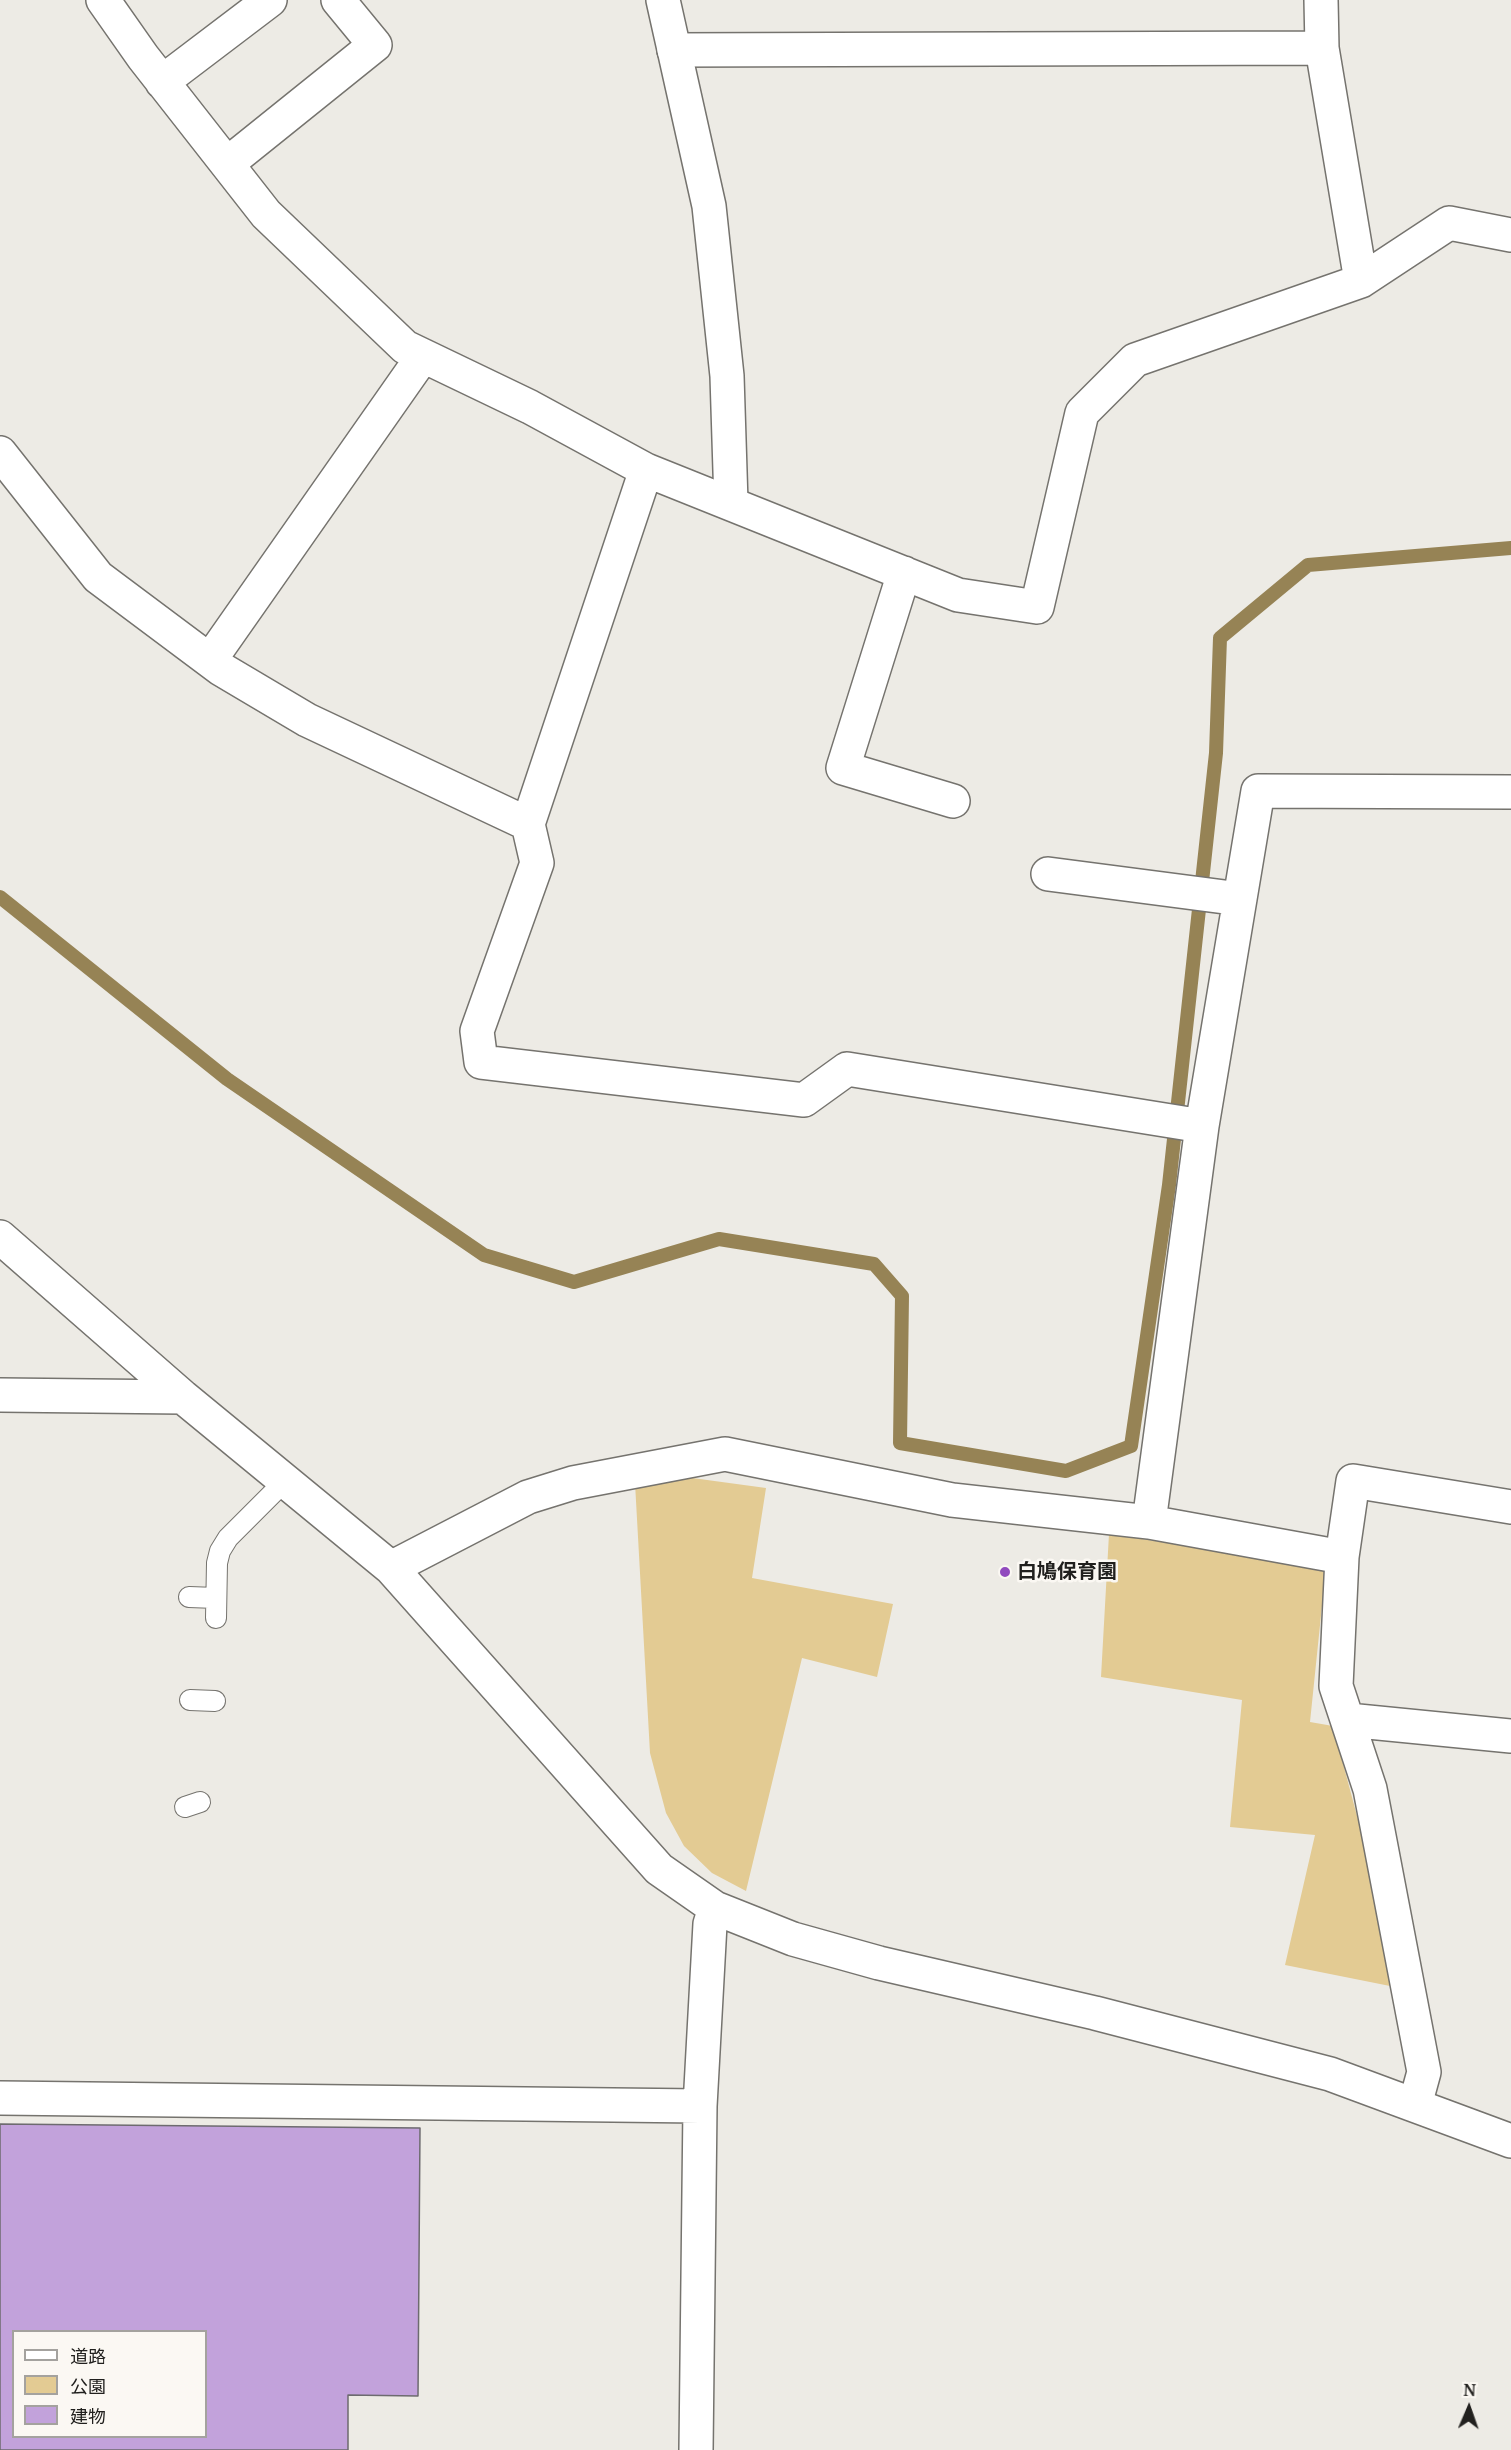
<!DOCTYPE html>
<meta charset="utf-8">
<style>
body{margin:0}
#map{position:relative;width:1511px;height:2450px;overflow:hidden;background:#edebe5;font-family:"Noto Serif","Noto Sans JP",serif}
canvas{display:block}
.legend{position:absolute;left:12px;top:2330px;width:195px;height:108px;box-sizing:border-box;background:#fbf8f3;border:2px solid #a4a29e;margin:0;padding:8px 10px;list-style:none;font-size:18px;color:#21201e}
.legend li{display:flex;align-items:center;gap:12px;height:30px}
.legend b{width:30px;border:2px solid #a4a29e}
.north{position:absolute;left:1439px;top:2378px;width:60px;height:60px;-webkit-text-stroke:4px #fbf8f3;paint-order:stroke;rotate:2deg;font-size:16px;font-weight:700;line-height:24px;text-align:center;color:#21201e}
.north::after{content:'';display:block;margin:auto;width:21px;height:27px;background:#21201e;clip-path:polygon(50% 0,100% 100%,50% 72%,0 100%)}
</style>
<div id="map">
<canvas width="1511" height="2450"></canvas>
<ul class="legend">
<li><b style="height:8px;background:#fff"></b>道路</li>
<li><b style="height:16px;background:#e3cb93"></b>公園</li>
<li><b style="height:16px;background:#c2a2db"></b>建物</li>
</ul>
<div class="north">N</div>
</div>
<script>
const c = document.querySelector('canvas').getContext('2d');
c.lineJoin = 'round';
function paint(path, color) { c.fillStyle = color; c.fill(path, 'evenodd'); }
const toPath = rows => new Path2D(rows.map(r => 'M' + r).join(''));
function strokePath(path, color, width, dash) { c.strokeStyle = color; c.lineWidth = width; c.lineCap = dash ? 'butt' : 'round'; c.setLineDash(dash || []); c.stroke(path); }
function drawText(font, color, halo, rows, align = 'center') {
  c.font = font + ' "Noto Serif","Noto Sans JP",serif'; c.lineWidth = 5; c.setLineDash([]); c.textBaseline = 'middle'; c.strokeStyle = halo; c.fillStyle = color; for (const [text, x, y, turn = 0] of rows) {
    c.save(); c.translate(x, y); c.rotate((+turn || 0) * Math.PI / 180); c.textAlign = isNaN(turn) ? turn : align; if (halo) c.strokeText(text, 0, 0); c.fillText(text, 0, 0); c.restore();
  }
}
paint(toPath([
 [685,1477,766,1488,752,1578,893,1604,877,1677,802,1658,746,1891,712,1873,684,1846,666,1813,650,1753,635,1483],
 [1109,1534,1326,1567,1310,1722,1333,1726,1365,1846,1390,1986,1285,1965,1315,1835,1230,1827,1242,1700,1101,1677]
]), '#e3cb93');
strokePath(toPath([
 [0,897,227,1079,484,1255,574,1282,719,1239,874,1264,902,1296,900,1443,1066,1471,1131,1446,1169,1185,1216,753,1220,638,1308,565,1511,548]
]), '#968355', 14);
const building = toPath([
 [0,2124,420,2128,418,2396,348,2395,348,2450,0,2450,0,2124],
 [14,2332,206,2332,206,2436,14,2436,14,2332]
]);
paint(building, '#c2a2db');
strokePath(building, '#6d6b6f', 1.5);
const service = toPath([
 [189,1597,216,1598],
 [216,1618,217,1563,220,1551,228,1538,285,1481],
 [190,1700,215,1701],
 [185,1807,200,1802]
]);
const minor = toPath([
 [103,0,143,57,266,214,405,347,530,407,646,470,958,595,1037,607,1082,413,1135,360,1361,281],
 [1322,48,1361,281,1449,223,1511,235],
 [674,50,1322,48,1321,0],
 [162,82,270,0],
 [227,164,375,45,338,0],
 [0,453,98,577,221,669,307,720,528,824,537,863,477,1031,481,1062,804,1100,847,1069,1202,1126],
 [904,573,843,768,953,801],
 [210,660,423,356],
 [528,824,646,470],
 [1048,874,1240,899],
 [0,1237,183,1397,391,1568,659,1869,715,1908,793,1939,879,1963,1095,2013,1330,2074,1511,2141],
 [0,1395,183,1397],
 [1149,1522,1202,1126,1258,791,1511,792],
 [391,1568,528,1497,573,1483,725,1454,952,1500,1149,1522,1342,1557],
 [1348,1720,1511,1736],
 [0,2098,700,2106],
 [1415,2105,1424,2072,1370,1789,1336,1686,1342,1557,1353,1481,1511,1507],
 [696,2450,700,2106,710,1924,715,1908]
]);
const tertiary = toPath([
 [663,0,709,206,727,376,731,503]
]);
strokePath(service, '#75736e', 22);
strokePath(minor, '#75736e', 36);
strokePath(tertiary, '#75736e', 36);
strokePath(service, '#fff', 20);
strokePath(minor, '#fff', 33);
strokePath(tertiary, '#fff', 33);
for (const [x, y, r, color] of [
 [1005,1572,6,"#914abe"]
]) { const dot = new Path2D(); dot.arc(x, y, r, 0, 2 * Math.PI); c.fillStyle = color; c.fill(dot); strokePath(dot, '#fbf8f3', 2); }
drawText('bold 20px', '#21201e', '#fbf8f3', [
 ["白鳩保育園",1017,1572]
], 'left');
</script>
